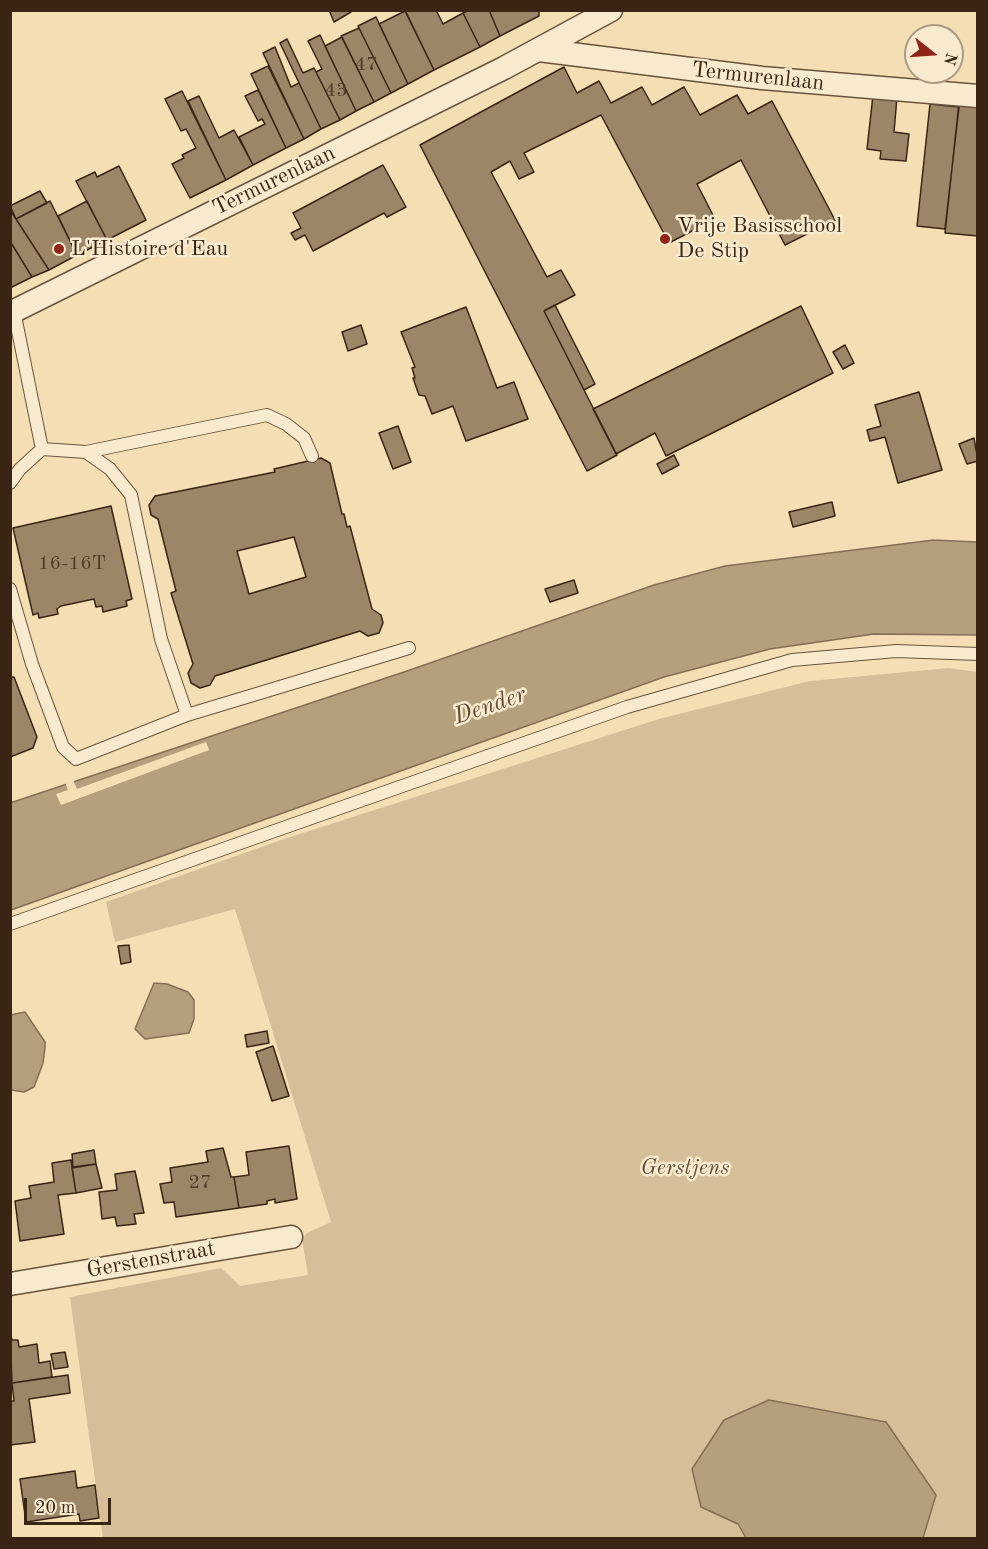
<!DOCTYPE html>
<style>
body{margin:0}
#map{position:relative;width:988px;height:1549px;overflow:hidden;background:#f4dfb4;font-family:"Old Standard TT",serif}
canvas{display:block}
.frame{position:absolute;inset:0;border:12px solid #3a2514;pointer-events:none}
.north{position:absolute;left:904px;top:24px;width:60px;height:60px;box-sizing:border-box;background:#f8eace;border:2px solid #ac9b84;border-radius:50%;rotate:107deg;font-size:16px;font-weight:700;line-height:24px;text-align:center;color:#3a2514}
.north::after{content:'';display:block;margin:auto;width:21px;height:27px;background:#8f2418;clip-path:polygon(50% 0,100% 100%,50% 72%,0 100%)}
.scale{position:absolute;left:24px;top:1498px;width:87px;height:27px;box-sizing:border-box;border:3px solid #3a2514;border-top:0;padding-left:8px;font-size:18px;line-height:21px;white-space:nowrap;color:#3a2514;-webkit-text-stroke:4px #f8eace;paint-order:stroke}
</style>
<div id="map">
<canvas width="988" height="1549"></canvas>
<div class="frame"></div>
<div class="north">N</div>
<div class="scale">20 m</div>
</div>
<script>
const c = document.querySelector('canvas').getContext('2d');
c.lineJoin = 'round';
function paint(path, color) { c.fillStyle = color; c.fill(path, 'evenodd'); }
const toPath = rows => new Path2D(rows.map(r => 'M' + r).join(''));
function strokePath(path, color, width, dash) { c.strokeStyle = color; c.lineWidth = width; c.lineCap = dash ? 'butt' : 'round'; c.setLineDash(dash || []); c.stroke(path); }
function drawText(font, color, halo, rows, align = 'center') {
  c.font = font + ' "Old Standard TT",serif'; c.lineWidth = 5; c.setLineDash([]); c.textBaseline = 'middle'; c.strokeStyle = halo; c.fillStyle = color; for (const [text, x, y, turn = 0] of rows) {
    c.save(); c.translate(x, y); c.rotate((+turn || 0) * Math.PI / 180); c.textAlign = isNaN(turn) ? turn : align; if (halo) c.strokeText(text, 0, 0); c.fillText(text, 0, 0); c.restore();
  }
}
paint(toPath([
 [949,668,977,672,977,1538,923,1538,936,1495,701,1507,738,1524,746,1538,103,1538,70,1297,221,1268,240,1286,308,1275,302,1239,307,1233,331,1222,235,909,115,942,106,902,284,839,659,719,810,681]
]), '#d4bf99');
const water = toPath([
 [934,540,977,542,977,635,874,634,770,649,664,677,11,910,10,803,407,671,654,585,725,566,934,540],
 [154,983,167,984,188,992,194,1000,194,1019,189,1033,145,1039,135,1029,154,983],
 [25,1012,45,1042,45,1048,43,1063,34,1087,24,1092,11,1090,10,1015,25,1012],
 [769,1400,886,1422,936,1495,923,1538,746,1538,738,1524,701,1507,692,1469,724,1420,769,1400]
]);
paint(water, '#b5a07e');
strokePath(water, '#846f54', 1.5);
paint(toPath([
 [206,742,209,750,61,805,56,794,68,790,65,782,73,780,77,789]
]), '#f4dfb4');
const building = toPath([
 [329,10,350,10,351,12,334,22,329,10],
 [436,10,443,24,463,13,480,47,434,70,405,10,436,10],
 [469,10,489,10,500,36,480,47,463,13,469,10],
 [489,10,539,10,539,16,500,36,489,10],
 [405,11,434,70,408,84,379,24,405,11],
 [376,17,408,84,391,93,358,26,376,17],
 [359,28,391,93,374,102,341,36,359,28],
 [320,35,356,111,340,120,316,72,322,69,308,41,320,35],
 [342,37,374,102,356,111,325,46,342,37],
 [287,39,303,73,314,68,340,120,321,129,280,43,287,39],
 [275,47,291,87,299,83,321,129,304,139,263,53,275,47],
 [268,66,304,139,286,148,251,74,268,66],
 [564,67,577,93,599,81,611,103,642,87,652,105,684,87,700,115,737,95,748,114,772,101,835,220,785,245,741,160,697,184,715,219,669,243,601,115,524,153,534,172,519,179,510,161,491,172,547,277,561,270,575,295,544,311,617,455,587,471,420,145,564,67],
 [258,90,286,148,253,165,239,137,265,124,262,119,258,121,245,96,258,90],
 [182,91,226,180,190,198,172,164,184,158,182,155,196,148,186,129,181,131,165,99,182,91],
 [873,95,897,97,894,132,909,134,906,161,880,159,881,151,867,149,873,95],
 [199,96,219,138,234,130,253,165,226,180,188,101,199,96],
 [959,103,978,105,978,236,945,233,959,103],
 [930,104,959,107,945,229,917,226,930,104],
 [383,165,406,207,387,217,384,213,313,251,305,235,295,240,291,233,301,228,293,213,383,165],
 [119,166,146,220,107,240,76,181,95,172,97,177,119,166],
 [40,191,47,203,16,219,10,206,40,191],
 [50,201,77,255,49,270,16,219,50,201],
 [87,201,107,240,77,255,58,216,87,201],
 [10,210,16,219,49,270,32,277,10,241,10,210],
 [10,241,32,277,10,288,10,241],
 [555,305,595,384,584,390,544,311,555,305],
 [801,306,833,373,666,456,655,433,616,454,593,409,801,306],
 [466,307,497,388,514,382,528,419,466,441,453,406,432,414,425,396,419,395,413,378,415,378,412,368,415,367,401,332,466,307],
 [361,325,367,344,348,351,342,332,361,325],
 [845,345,854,363,843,369,833,352,845,345],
 [919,392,942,470,898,483,885,437,870,441,867,430,881,426,875,405,919,392],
 [398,426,411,462,393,469,379,433,398,426],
 [974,438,978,461,967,464,959,444,974,438],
 [674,455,679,465,662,474,657,464,674,455],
 [321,458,330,463,342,514,344,514,347,527,350,526,372,609,381,615,383,623,379,633,368,636,360,631,215,676,210,685,200,688,191,683,188,673,193,664,171,593,176,591,158,519,151,515,149,505,155,496,275,472,274,469,321,458],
 [294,537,306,577,249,594,237,551,294,537],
 [832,502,835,516,793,527,789,512,832,502],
 [111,506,132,599,126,601,127,606,103,612,102,606,96,607,94,599,61,606,57,609,58,614,39,618,38,613,33,615,13,528,111,506],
 [574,580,578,593,550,602,545,589,574,580],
 [10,677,14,677,37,737,33,748,10,757,10,677],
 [129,945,131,962,121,964,118,946,129,945],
 [267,1031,269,1043,247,1047,245,1035,267,1031],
 [273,1046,289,1096,272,1101,256,1052,273,1046],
 [289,1146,297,1199,275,1203,275,1199,267,1201,267,1204,239,1208,234,1177,249,1175,246,1152,289,1146],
 [223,1148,231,1177,234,1177,239,1208,176,1217,174,1202,164,1203,160,1184,172,1182,170,1168,208,1162,206,1151,223,1148],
 [94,1150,96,1164,73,1167,72,1154,94,1150],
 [71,1160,76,1193,58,1195,64,1234,20,1241,15,1201,31,1198,29,1186,54,1182,52,1163,71,1160],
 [96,1164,102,1188,76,1193,72,1168,96,1164],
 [135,1171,144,1213,134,1214,136,1224,117,1226,115,1217,102,1219,99,1192,117,1190,115,1174,135,1171],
 [10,1333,12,1340,18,1340,19,1347,37,1344,39,1363,50,1361,52,1377,12,1383,10,1333],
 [65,1352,68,1367,54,1369,51,1354,65,1352],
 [68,1375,70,1393,29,1399,35,1442,10,1445,10,1401,14,1401,12,1383,68,1375],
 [75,1471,77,1488,95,1485,99,1518,80,1521,79,1514,26,1522,20,1479,75,1471]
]);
paint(building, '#9b8667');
strokePath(building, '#3a2514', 1.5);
const lane = toPath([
 [42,449,86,452,267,415,286,424,304,438,312,456],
 [86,452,110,469,131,495,161,639,187,715],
 [10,483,20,469,42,449,14,311],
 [10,589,32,664,63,747,76,759,187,715,409,648],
 [10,924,627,707,792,660,896,651,978,654]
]);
const street = toPath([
 [539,50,762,78,978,96],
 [10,313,504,68,611,10],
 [10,1284,291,1237]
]);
strokePath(lane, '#68543c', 14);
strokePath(street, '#68543c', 25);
strokePath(lane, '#f8eace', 12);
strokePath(street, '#f8eace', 22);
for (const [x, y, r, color] of [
 [665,239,6,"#8f2418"],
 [59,249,6,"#8f2418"]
]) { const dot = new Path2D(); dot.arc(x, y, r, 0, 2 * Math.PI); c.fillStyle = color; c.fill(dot); strokePath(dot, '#f8eace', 2); }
drawText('20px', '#523d29', null, [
 ["47",366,65],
 ["43",336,91],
 ["16-16T",72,564],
 ["27",200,1183]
]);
drawText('22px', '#3a2514', '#f8eace', [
 ["Termurenlaan",758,77,6],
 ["Termurenlaan",274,181,-26],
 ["Gerstenstraat",151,1260,-10]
]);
drawText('22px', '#3a2514', '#f8eace', [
 ["Vrije Basisschool",677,226],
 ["De Stip",677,251],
 ["L'Histoire d'Eau",71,249]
], 'left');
drawText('italic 22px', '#604c35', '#f8eace', [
 ["Gerstjens",685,1168]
]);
drawText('italic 24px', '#5f4a34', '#f8eace', [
 ["Dender",490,706,-19]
]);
</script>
